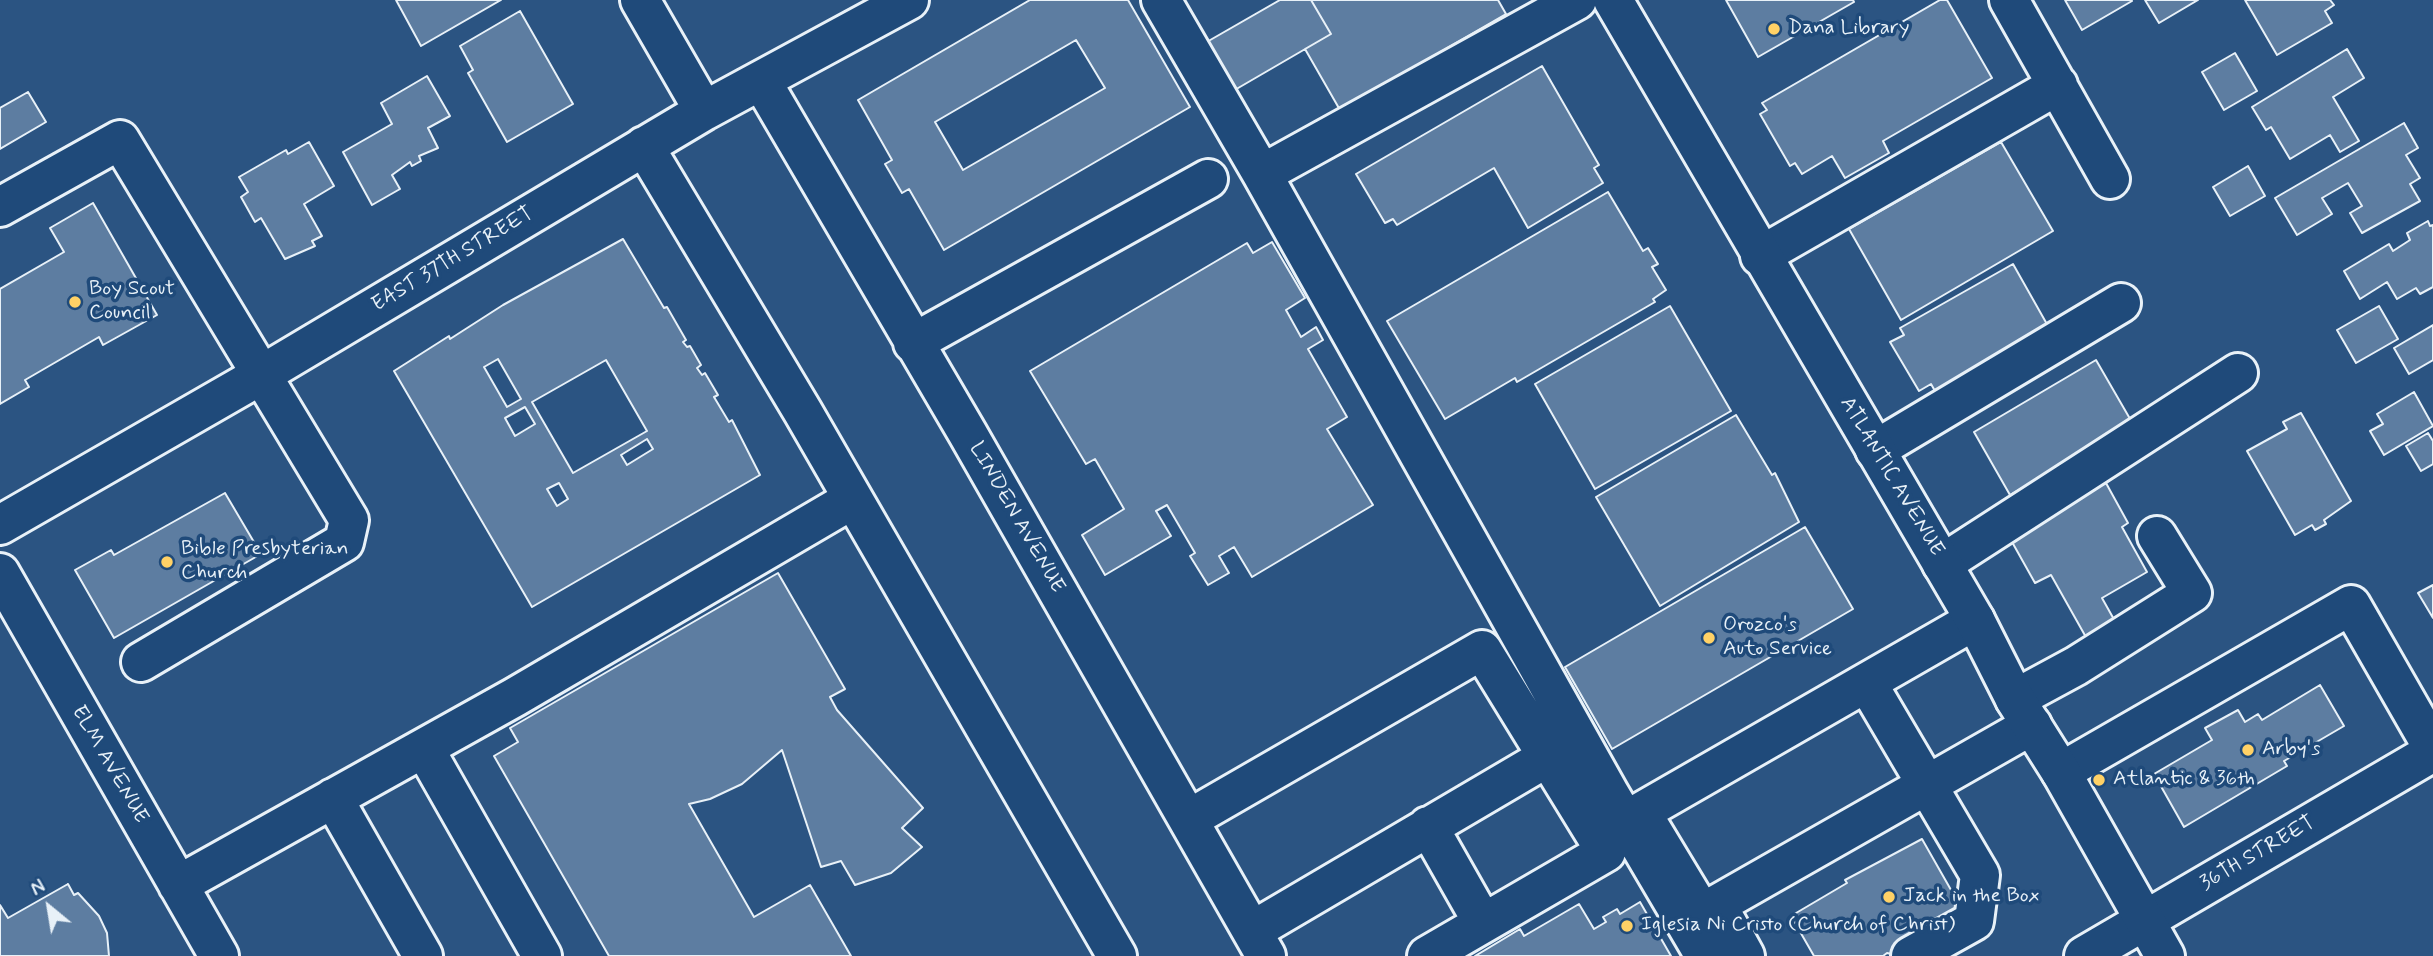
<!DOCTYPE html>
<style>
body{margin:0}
#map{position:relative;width:2433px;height:956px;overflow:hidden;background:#2b5482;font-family:Mynerve,sans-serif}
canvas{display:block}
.north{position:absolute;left:14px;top:872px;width:70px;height:70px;-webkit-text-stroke:5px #1f4a7a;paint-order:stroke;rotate:330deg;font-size:19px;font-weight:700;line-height:28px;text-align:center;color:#e8f1f8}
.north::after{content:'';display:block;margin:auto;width:24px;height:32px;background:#e8f1f8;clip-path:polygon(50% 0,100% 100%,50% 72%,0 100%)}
</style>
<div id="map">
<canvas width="2433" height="956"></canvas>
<div class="north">N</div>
</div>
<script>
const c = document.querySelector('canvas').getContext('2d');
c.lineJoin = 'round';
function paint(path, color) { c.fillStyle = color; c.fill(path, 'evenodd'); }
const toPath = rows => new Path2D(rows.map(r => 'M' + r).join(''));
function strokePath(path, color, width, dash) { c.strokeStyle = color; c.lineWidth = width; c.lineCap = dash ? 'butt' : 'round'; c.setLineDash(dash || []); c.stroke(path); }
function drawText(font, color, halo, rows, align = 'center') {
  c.font = font + ' Mynerve,sans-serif'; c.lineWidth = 7; c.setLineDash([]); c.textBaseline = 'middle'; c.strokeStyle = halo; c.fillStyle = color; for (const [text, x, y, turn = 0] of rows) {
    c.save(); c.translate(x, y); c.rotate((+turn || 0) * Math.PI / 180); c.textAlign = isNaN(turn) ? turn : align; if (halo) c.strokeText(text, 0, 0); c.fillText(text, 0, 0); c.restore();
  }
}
const building = toPath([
 [396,0,501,0,421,46,396,0],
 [1030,0,1128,0,1190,107,944,250,909,189,902,193,885,164,892,160,858,100,1030,0],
 [1076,40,1105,88,963,170,935,122,1076,40],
 [1280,0,1311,0,1331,34,1233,91,1205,43,1280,0],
 [1311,0,1498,0,1506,14,1340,110,1305,49,1331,34,1311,0],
 [1726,0,1853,0,1854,2,1758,57,1726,0],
 [1940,0,1947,0,1992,78,1883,141,1889,153,1845,178,1832,156,1802,174,1795,163,1790,166,1760,114,1767,110,1762,103,1940,0],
 [2065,0,2131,0,2132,1,2082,30,2065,0],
 [2145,0,2198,0,2159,23,2145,0],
 [2245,0,2330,0,2334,5,2325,11,2332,23,2277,55,2245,0],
 [520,11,573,104,507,142,468,73,473,70,460,46,520,11],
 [2347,49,2364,78,2333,97,2359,141,2340,152,2330,135,2290,159,2271,127,2266,130,2252,107,2347,49],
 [2235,53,2257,91,2224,110,2202,72,2235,53],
 [1542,66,1599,165,1594,168,1603,183,1528,228,1494,168,1397,225,1393,219,1385,223,1356,174,1542,66],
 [427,76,450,116,428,128,438,148,419,156,421,161,412,166,410,162,392,175,400,189,372,205,343,152,392,124,381,103,427,76],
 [28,92,46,122,0,149,0,108,28,92],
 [2404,123,2418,148,2406,155,2420,178,2410,184,2420,201,2362,233,2350,213,2362,206,2348,183,2322,198,2332,214,2297,235,2275,198,2404,123],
 [309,142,334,186,304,204,322,236,312,241,315,246,285,259,261,218,255,222,241,197,248,192,239,177,286,150,288,154,309,142],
 [2001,142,2053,231,1901,320,1849,229,2001,142],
 [2248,166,2265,196,2230,216,2213,187,2248,166],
 [1608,192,1643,251,1648,248,1658,264,1652,267,1666,290,1653,299,1655,302,1517,382,1515,378,1445,419,1387,321,1608,192],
 [93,203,157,315,103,345,99,337,25,380,29,387,0,404,0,289,64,252,50,228,93,203],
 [2428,221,2430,226,2433,225,2433,287,2420,294,2416,288,2397,299,2387,282,2360,299,2344,271,2389,244,2393,251,2410,240,2407,233,2428,221],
 [623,239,664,308,667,307,686,340,683,342,687,347,690,346,701,365,697,368,702,375,705,373,718,395,714,397,729,422,732,420,760,475,532,607,394,371,449,336,450,339,503,305,623,239],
 [498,359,521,399,507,407,484,367,498,359],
 [606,360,647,431,573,473,532,402,606,360],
 [525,407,535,424,515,436,505,418,525,407],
 [647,439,653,449,627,465,621,455,647,439],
 [559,483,568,499,557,506,547,489,559,483],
 [1272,242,1305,298,1286,310,1301,337,1316,327,1323,340,1308,349,1347,417,1327,429,1373,505,1252,577,1234,547,1219,556,1229,573,1208,585,1190,556,1195,553,1167,505,1156,511,1171,536,1105,575,1082,535,1124,509,1095,459,1086,464,1030,371,1247,243,1253,253,1272,242],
 [2013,264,2048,326,1935,391,1931,384,1919,391,1890,342,1904,335,1900,328,2013,264],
 [1670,306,1731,411,1595,489,1535,384,1670,306],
 [2379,306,2398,339,2356,363,2337,330,2379,306],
 [2433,325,2433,360,2409,374,2394,348,2433,325],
 [2096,360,2133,424,2010,495,1974,432,2096,360],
 [2414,392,2433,426,2384,455,2370,431,2383,424,2377,414,2414,392],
 [2301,413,2351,501,2324,520,2326,524,2315,530,2312,525,2295,535,2247,451,2287,429,2283,422,2301,413],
 [1736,415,1772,475,1775,473,1799,522,1660,606,1596,497,1736,415],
 [2428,433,2433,441,2433,464,2421,471,2406,446,2428,433],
 [2106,483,2128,523,2122,527,2147,572,2102,598,2116,623,2087,639,2051,575,2035,583,2007,533,2096,484,2098,487,2106,483],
 [225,493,261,554,114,638,75,570,111,550,114,555,225,493],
 [1805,527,1853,609,1612,749,1565,667,1805,527],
 [778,573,845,689,830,697,837,710,923,808,902,828,922,847,891,873,855,885,841,861,821,867,782,750,742,784,710,799,689,804,754,917,810,885,851,956,609,956,494,756,518,742,510,728,778,573],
 [2433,585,2433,618,2418,593,2433,585],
 [2320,685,2344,726,2284,761,2287,766,2184,827,2154,774,2212,740,2205,728,2238,710,2245,722,2258,714,2262,720,2320,685],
 [1922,839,1963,911,1899,956,1887,953,1883,956,1814,956,1791,916,1847,883,1845,880,1922,839],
 [68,884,74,895,78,893,99,916,107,933,109,956,0,956,0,905,8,918,68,884],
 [1640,902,1671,956,1475,956,1520,929,1524,936,1579,904,1594,929,1606,922,1603,917,1617,909,1620,914,1640,902]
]);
paint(building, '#5d7da1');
strokePath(building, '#e8f1f8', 2);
const minor = toPath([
 [640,0,704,111],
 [1161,0,1262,174,1577,0],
 [2009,0,2110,179],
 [762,82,968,434,1266,956],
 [644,146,803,412,1117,956],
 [1262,174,1609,793,1705,956],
 [0,207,120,140,349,520,344,542,141,662],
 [1760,256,2058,85],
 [913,343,1208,179],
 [1875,450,2121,303],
 [0,525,261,375,704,111,909,0],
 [1942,564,2238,373],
 [0,573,219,956],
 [1975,620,1641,812,1702,913,2032,725],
 [1867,683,1980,875,1974,921,1911,956],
 [2015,699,2076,666,2192,593,2157,536],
 [424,748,542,956],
 [2061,772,2351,605,2433,748],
 [333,798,423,956],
 [1189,819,1482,650,1606,852,1427,956],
 [1428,826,1483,923],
 [178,885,515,697,853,499],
 [1717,905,1745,956],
 [1252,931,1546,758],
 [2084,956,2433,752]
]);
const major = toPath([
 [1613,0,1975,620,2015,699,2061,772,2165,956]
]);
strokePath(minor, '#e8f1f8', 44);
strokePath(major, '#e8f1f8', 44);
strokePath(minor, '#1f4a7a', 38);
strokePath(major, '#1f4a7a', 38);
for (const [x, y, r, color] of [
 [1774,29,7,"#ffd166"],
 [75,302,7,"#ffd166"],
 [167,562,7,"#ffd166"],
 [1709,638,7,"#ffd166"],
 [2248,750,7,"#ffd166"],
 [2099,780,7,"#ffd166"],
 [1889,897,7,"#ffd166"],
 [1627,926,7,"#ffd166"]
]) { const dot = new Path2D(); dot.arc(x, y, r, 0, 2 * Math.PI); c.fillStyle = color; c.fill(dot); strokePath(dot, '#1f4a7a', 2.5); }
drawText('21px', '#e8f1f8', '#1f4a7a', [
 ["Dana Library",1788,29],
 ["Boy Scout",89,290],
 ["Council",89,314],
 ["Bible Presbyterian",181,550],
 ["Church",181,574],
 ["Orozco's",1723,626],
 ["Auto Service",1723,650],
 ["Arby's",2262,750],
 ["Atlantic & 36th",2113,780],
 ["Jack in the Box",1903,897],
 ["Iglesia Ni Cristo (Church of Christ)",1641,926]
], 'left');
drawText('21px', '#e8f1f8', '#1f4a7a', [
 ["EAST 37TH STREET",453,260,-31],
 ["ATLANTIC AVENUE",1891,477,59],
 ["LINDEN AVENUE",1016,518,60],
 ["ELM AVENUE",109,765,60],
 ["36TH STREET",2258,854,-30]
]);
</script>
